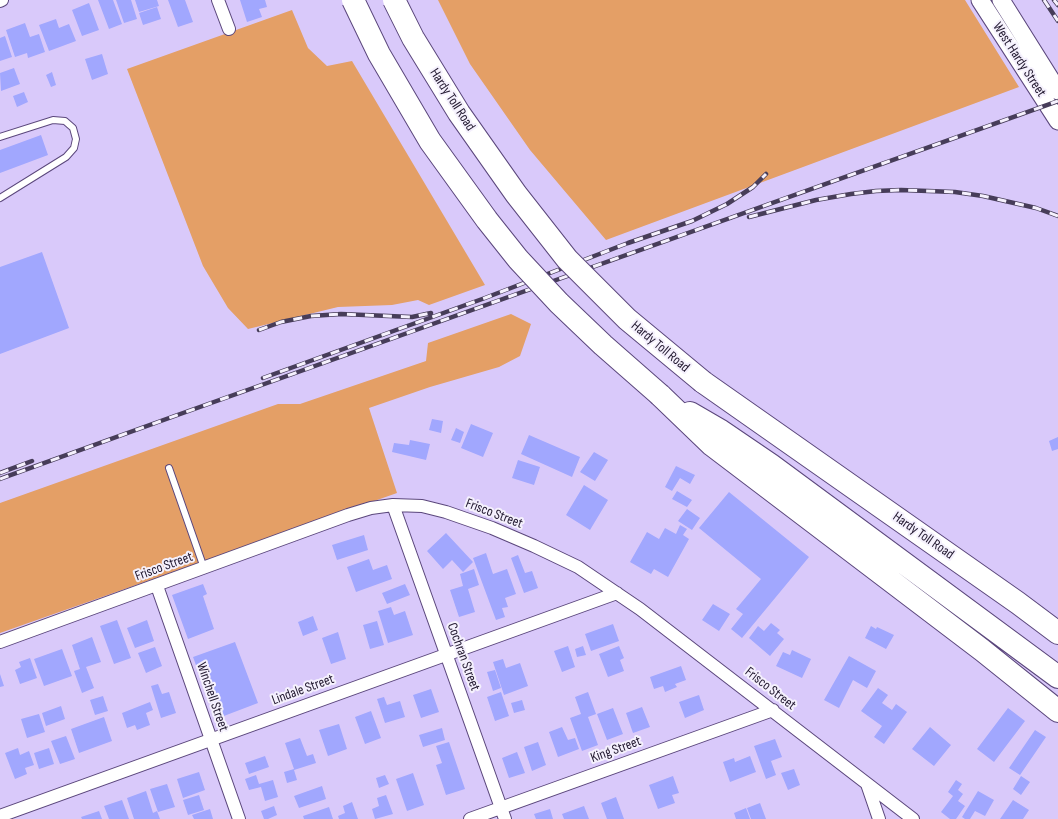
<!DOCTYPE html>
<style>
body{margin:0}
canvas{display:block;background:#d9c9fa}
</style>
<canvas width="1058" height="819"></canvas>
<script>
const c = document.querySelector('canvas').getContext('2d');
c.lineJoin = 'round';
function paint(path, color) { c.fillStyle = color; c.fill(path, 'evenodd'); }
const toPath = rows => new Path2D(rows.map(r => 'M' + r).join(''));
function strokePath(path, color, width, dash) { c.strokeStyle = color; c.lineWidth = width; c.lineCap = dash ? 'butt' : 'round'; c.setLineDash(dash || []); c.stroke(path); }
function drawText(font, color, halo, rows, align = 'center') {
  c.font = font + ' "Sofia Sans Condensed",sans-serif'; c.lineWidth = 4; c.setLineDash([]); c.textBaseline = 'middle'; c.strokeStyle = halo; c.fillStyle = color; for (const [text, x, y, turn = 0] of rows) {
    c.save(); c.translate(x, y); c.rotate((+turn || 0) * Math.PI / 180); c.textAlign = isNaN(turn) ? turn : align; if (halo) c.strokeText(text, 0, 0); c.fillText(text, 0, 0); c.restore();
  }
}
paint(toPath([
 [438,0,965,0,1019,87,606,240,530,150,470,64],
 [292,10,308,48,327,66,352,61,485,285,429,305,418,300,392,305,338,307,248,329,228,308,203,266,127,69],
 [511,314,531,324,520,356,499,367,430,387,369,408,397,493,0,633,0,503,278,404,300,404,426,361,428,343]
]), '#e49f66');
paint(toPath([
 [98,0,113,0,122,24,109,29],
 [116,0,131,0,137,19,124,23],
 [135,0,157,0,159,6,139,12],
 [168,0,185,0,193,22,178,27],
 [240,0,265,0,267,7,259,9,262,17,247,22],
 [89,3,99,30,82,36,72,10],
 [157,7,161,19,143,25,139,13],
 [56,19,59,28,69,24,76,41,49,51,39,25],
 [25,23,30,37,39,34,45,52,28,58,27,53,15,57,6,30],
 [5,36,12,57,0,61,0,38],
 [102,54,108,74,92,80,85,59],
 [14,68,20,84,1,91,0,73],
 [52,72,56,85,51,87,46,75],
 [24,92,28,102,17,107,13,96],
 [41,135,48,155,0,173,0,150],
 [42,252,69,328,0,354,0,267],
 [432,419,443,421,441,433,429,430],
 [471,424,493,433,483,457,461,448],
 [456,428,464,432,460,443,451,440],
 [529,435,580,457,572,477,521,454],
 [1058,437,1058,449,1052,451,1049,441],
 [410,440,430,444,426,460,392,452,394,443,409,445],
 [594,452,608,460,595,481,580,472],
 [518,460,540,467,534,485,512,478],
 [676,466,695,475,690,484,680,478,672,491,665,487],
 [584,485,608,500,590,530,566,515],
 [677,491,692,500,687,507,672,499],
 [729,492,809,557,742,638,731,629,743,614,736,609,761,579,699,528],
 [687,509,700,518,692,530,678,521],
 [680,525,687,529,683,535,689,539,668,577,654,569,651,574,630,562,647,532,659,539,665,528,676,534],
 [446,533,473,562,463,572,452,560,443,569,427,551],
 [364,535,368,550,337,560,332,545],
 [486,553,493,574,507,569,516,594,505,598,508,607,502,608,505,617,496,620,473,558],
 [518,555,525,573,532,571,538,588,524,593,511,558],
 [369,559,373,570,387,565,392,579,356,592,347,567],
 [474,569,479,585,468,589,475,612,459,617,450,590,463,586,460,574],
 [203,584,207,594,203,596,214,629,188,639,172,595],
 [405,584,410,595,387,604,382,593],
 [713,604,730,614,719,631,702,620],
 [391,607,394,615,405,611,413,635,388,643,378,611],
 [313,616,318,630,303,636,298,622],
 [117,620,131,658,114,664,100,626],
 [147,620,154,641,135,648,127,628],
 [377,621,384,645,370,649,363,625],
 [771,623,780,630,777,633,784,639,770,656,749,638,758,626,764,631],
 [613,624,619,641,591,651,585,634],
 [871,626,876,629,877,627,894,635,886,649,865,638],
 [338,632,346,659,331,664,322,638],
 [92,637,101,662,86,667,94,688,82,693,74,671,80,669,72,645],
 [235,642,258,703,216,719,193,657],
 [568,646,575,667,562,672,554,651],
 [583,646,586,655,577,657,575,649],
 [619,646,624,658,620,660,624,671,608,677,599,654],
 [155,647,162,666,146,673,138,653],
 [62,649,72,676,44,686,34,659],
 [792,650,811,659,802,678,776,666,783,652,790,655],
 [849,656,876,671,867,688,853,680,839,708,824,700],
 [30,658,37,678,20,684,15,670,21,667,19,662],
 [503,659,506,668,520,663,528,686,504,695,493,662],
 [681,666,686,680,675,684,677,687,665,692,663,686,654,689,650,677],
 [495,670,501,688,493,691,487,672],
 [0,674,4,686,0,687],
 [158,684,162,694,169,692,176,713,161,718,151,686],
 [878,688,888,695,882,703,892,710,896,704,907,712,884,744,874,737,882,726,861,711],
 [431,689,439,712,421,718,413,695],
 [501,692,509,716,495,721,487,697],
 [588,692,596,714,588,717,598,745,582,751,570,718,581,714,575,697],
 [699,695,704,710,685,718,679,702],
 [103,696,108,711,95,715,90,700],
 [384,697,387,705,400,701,405,717,385,723,377,699],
 [522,700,525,710,514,713,511,703],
 [150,702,153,710,146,713,150,725,137,730,135,725,127,728,122,713],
 [61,706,65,719,46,726,42,713],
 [642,707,650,727,633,733,626,713],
 [613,708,623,734,607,740,597,714],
 [1008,708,1025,721,994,762,977,749],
 [371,711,381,738,365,744,355,717],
 [39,714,45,732,27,738,21,719],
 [104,717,112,741,79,753,71,729],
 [339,724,347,749,328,756,319,730],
 [562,727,568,740,575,738,579,749,558,757,549,732],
 [930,727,951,745,934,766,912,749],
 [442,728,445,740,423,747,419,735],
 [1035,730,1046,737,1020,775,1009,768],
 [66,736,75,759,60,764,51,741],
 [300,738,307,756,313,754,316,763,294,770,297,780,287,783,284,772,294,769,285,743],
 [775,739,782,757,771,761,776,775,766,779,754,746],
 [449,742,465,789,446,795,436,765,442,763,436,746],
 [538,742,546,765,532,771,524,747],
 [18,748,20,755,29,751,34,765,25,768,27,774,15,779,5,753],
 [49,748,54,764,39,769,34,753],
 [517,752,525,773,509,778,502,758],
 [265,756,269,767,249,774,245,763],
 [750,756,756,772,730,782,723,762,734,758,735,762],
 [794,769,800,785,788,790,781,773],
 [199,772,205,790,183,798,177,779],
 [413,773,424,805,407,811,396,779],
 [256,775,259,784,273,780,278,797,265,801,261,787,249,790,245,779],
 [385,775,389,784,379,788,376,778],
 [673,776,679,793,672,795,675,803,658,809,649,785],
 [1021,776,1030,782,1021,795,1013,789],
 [956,780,962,784,958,790,963,794,958,801,965,806,956,819,950,819,941,812,953,796,948,792],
 [167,784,175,807,158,812,150,789],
 [322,786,326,799,299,808,294,796],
 [146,791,153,813,157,811,160,819,134,819,127,798],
 [978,791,994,800,985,816,975,811,970,819,965,819,962,817],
 [199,795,204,810,188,815,183,800],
 [386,795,393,814,375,819,372,809,379,806,377,798],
 [616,797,624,819,607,819,601,803],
 [122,800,129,819,109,819,104,806],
 [1013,800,1029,810,1023,819,1000,819],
 [352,802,358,819,339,819,338,816,345,813,343,806],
 [760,803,766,819,751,819,747,808],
 [274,806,277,815,268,819,264,819,261,811],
 [584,806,589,819,564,819,562,814],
 [329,807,333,819,304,819,303,816],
 [746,808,750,819,736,819,734,813],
 [210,809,213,819,194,819,192,815],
 [550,809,553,819,536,819,534,814],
 [99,811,102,819,82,819,81,817]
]), '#a1a7fe');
const lane = toPath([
 [0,137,53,120,65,121,73,128,76,139,74,148,66,157,0,198],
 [169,468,204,568]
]);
const street = toPath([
 [218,0,229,29],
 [0,1,2,0],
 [393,505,505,819],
 [157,586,239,819],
 [0,642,348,515,371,508,393,505,422,506,446,512,492,528,534,546,578,567,640,609,913,819],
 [867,784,879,819],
 [0,816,617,593],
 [470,819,773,710]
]);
const secondary = toPath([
 [980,0,1058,121],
 [1001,0,1058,91]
]);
const highway = toPath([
 [703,382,1018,603,1058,633],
 [660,395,712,445,982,650,1058,711],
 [690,413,721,431,771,465,1058,677]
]);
strokePath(lane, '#5b477c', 8);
strokePath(street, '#5b477c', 14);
strokePath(secondary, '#5b477c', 19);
strokePath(highway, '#5b477c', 24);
strokePath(lane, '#fff', 6);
strokePath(street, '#fff', 12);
strokePath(secondary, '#fff', 17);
strokePath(highway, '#fff', 22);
const rail = toPath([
 [1044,0,1058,21],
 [1054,0,1058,5],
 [749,217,816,200,851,194,876,191,901,190,955,192,983,196,1036,208,1058,216],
 [259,330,281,322,311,316,341,314,412,317,431,313],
 [263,378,485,298,628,243,692,221,727,204,753,187,766,174],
 [0,473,32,461],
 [0,479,183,413,1058,101]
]);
strokePath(rail, '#473d59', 4.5);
strokePath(rail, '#f5f1fd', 3, [9]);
const highwayBridge = toPath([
 [353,0,379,54,430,141,487,220,518,259,559,303,603,345,660,395],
 [394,0,413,38,459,113,516,194,567,259,627,319,703,382]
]);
strokePath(highwayBridge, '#5b477c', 24, []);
strokePath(highwayBridge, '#fff', 22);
drawText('14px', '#21182f', '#f5f1fd', [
 ["West Hardy Street",1019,60,57],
 ["Hardy Toll Road",452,100,57],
 ["Hardy Toll Road",660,347,40],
 ["Frisco Street",494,514,21],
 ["Hardy Toll Road",923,536,35],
 ["Frisco Street",164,567,-20],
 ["Cochran Street",463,657,70],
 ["Frisco Street",770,689,38],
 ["Lindale Street",303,690,-20],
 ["Winchell Street",212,697,71],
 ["King Street",616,750,-20]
]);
</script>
